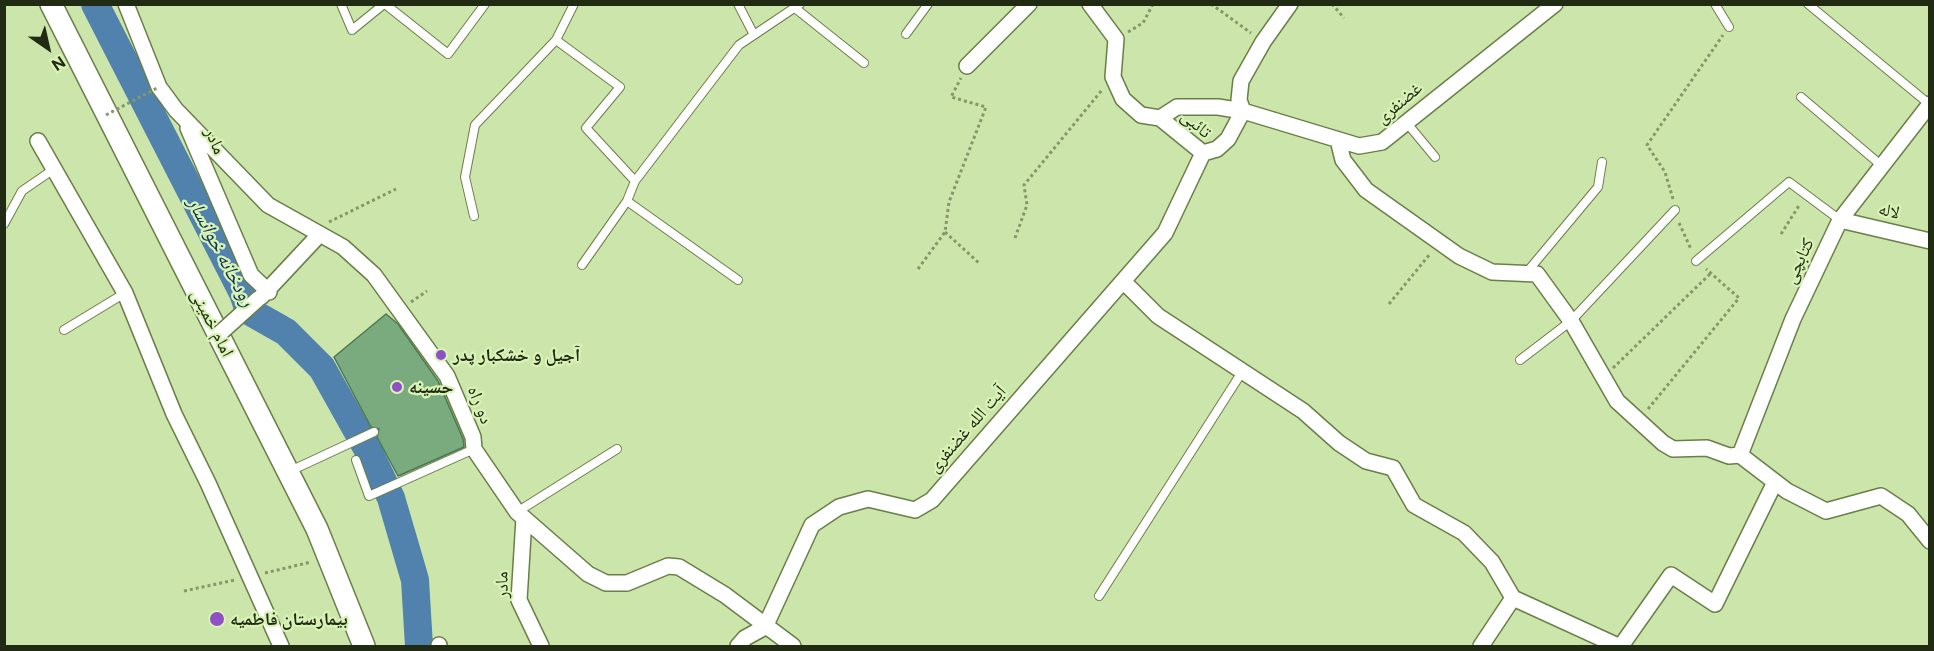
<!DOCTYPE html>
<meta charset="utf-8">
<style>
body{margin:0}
#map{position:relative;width:1934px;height:651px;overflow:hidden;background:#cce5aa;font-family:"Public Sans",sans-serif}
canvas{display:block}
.frame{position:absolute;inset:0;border:6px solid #212a13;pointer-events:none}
.north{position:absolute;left:18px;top:18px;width:60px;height:60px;-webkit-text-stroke:4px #d9f3b7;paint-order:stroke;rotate:146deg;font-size:16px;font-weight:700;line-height:24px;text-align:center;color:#212a13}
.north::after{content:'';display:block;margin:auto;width:21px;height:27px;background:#212a13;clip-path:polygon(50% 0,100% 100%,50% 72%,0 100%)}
</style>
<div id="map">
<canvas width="1934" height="651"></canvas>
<div class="frame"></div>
<div class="north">N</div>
</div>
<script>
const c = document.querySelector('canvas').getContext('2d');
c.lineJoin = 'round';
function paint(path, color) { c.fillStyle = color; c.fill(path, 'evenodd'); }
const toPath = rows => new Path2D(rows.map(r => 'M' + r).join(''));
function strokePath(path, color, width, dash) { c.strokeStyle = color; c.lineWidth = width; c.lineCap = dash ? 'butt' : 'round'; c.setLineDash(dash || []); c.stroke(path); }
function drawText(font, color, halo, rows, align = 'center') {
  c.font = font + ' "Public Sans","Noto Naskh Arabic",sans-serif'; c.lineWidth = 4.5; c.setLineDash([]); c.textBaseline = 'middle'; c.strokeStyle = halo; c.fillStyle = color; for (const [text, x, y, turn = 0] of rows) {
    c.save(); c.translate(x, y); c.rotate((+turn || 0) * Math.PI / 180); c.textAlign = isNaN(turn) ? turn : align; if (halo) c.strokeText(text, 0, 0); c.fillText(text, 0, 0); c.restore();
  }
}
paint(toPath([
 [397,325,446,391,472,455,408,484,399,475,379,437,380,433,372,426]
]), '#0003');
strokePath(toPath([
 [95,4,243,293,249,311,286,332,322,368,369,452,391,498,415,580,419,646]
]), '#5182ae', 28);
const building = toPath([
 [386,314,398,324,438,381,463,439,464,447,398,476,377,437,379,429,371,427,334,357,386,314]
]);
paint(building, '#7aab7f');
strokePath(building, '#4b7950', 1.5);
const service = toPath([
 [341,4,352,30,384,4],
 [385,4,448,54,485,4],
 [738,4,754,35],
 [1715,4,1729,27],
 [1808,4,1929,104],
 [795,8,864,63],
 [906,34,928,4],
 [556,40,620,87,586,128,635,181,739,45,800,4],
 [1801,97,1882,166],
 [1406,122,1435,157],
 [635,181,627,201,738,280],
 [474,216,465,177,475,125,556,40,574,4],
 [4,224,22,191,54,169],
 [1696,261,1789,182,1840,220],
 [582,265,627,201],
 [1527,272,1598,187,1602,162],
 [64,330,125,293],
 [1520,360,1571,321,1675,210],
 [356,460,369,496,474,449],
 [288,472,374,432],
 [517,512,617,449],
 [1099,596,1242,372]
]);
const minor = toPath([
 [126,4,159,87,176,110,268,205,343,247,374,275,447,376,473,437,474,449,517,512,588,574,606,583,627,583,668,566,679,567,725,595,793,646],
 [967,66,1029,4],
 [1160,118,1177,107,1218,107,1243,111,1359,146,1382,142,1555,4],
 [188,128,251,275,269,292],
 [1338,140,1343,160,1366,190,1459,256,1492,272,1537,274,1571,321,1617,401,1663,443,1673,449,1707,448,1729,456,1740,455,1787,491,1826,511,1881,496,1908,514,1930,541],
 [38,141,125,293,174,414,208,483,281,646],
 [1203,153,1217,149,1228,139,1243,111,1239,100,1241,81,1263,42,1290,4],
 [1840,220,1930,241],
 [1123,281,1158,316,1303,411,1339,443,1366,461,1393,468,1414,505,1464,533,1492,562,1513,598,1618,646],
 [261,297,319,235],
 [1740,455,1793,319,1840,220,1930,104],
 [524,518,519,600,541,646],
 [439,645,439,646],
 [738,646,745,638,765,627,812,525,839,507,868,499,915,510,932,500,1165,233,1203,153,1160,118,1141,115,1123,99,1113,77,1116,39,1090,4],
 [1481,646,1513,598],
 [1621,646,1671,575,1715,604,1775,482]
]);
const secondary = toPath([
 [51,4,317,529,364,646]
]);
strokePath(service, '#697f48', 10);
strokePath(minor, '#697f48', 18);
strokePath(secondary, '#697f48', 24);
strokePath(toPath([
 [1211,4,1251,33],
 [1332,4,1344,18],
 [1128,32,1143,23,1153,4],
 [1673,199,1665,172,1647,145,1723,35],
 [329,222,396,189],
 [1679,223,1691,249],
 [945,232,979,263],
 [1781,234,1800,204],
 [1015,238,1027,205,1024,185,1102,90],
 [918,269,945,232,949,202,986,107,951,97,961,78],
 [411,302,427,291],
 [1389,304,1430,254],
 [1613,368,1711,273],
 [1648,409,1739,298,1706,269],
 [265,573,311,562],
 [184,591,235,580]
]), '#85976b', 3, [3, 3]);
strokePath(service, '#fff', 8);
strokePath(minor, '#fff', 15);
strokePath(secondary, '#fff', 21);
const minorBridge = toPath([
 [218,335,258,299]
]);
strokePath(minorBridge, '#697f48', 18, []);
strokePath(toPath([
 [106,115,159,87]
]), '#85976b', 3, [3, 3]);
strokePath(minorBridge, '#fff', 15);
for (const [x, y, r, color] of [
 [441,355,6,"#9050c5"],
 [397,387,6,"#9050c5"],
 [217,619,8,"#9050c5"]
]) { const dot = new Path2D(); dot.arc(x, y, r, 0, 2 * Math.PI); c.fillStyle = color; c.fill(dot); strokePath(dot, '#d9f3b7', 2); }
drawText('18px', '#212a13', '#d9f3b7', [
 ["غضنفری",1399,103,-40],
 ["تائبی",1196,124,40],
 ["مادر",215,141,67],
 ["لاله",1889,211,13],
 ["کتابچی",1799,261,-65],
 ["امام خمینی",212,323,63],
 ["دو راه",480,405,68],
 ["آیت الله غضنفری",967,429,-49],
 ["مادر",502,585,-91]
]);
drawText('bold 18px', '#212a13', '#d9f3b7', [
 ["آجیل و خشکبار پدر",453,355],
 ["حسینه",409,387],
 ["بیمارستان فاطمیه",230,619]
], 'left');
drawText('italic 20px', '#103655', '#d9f3b7', [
 ["رودخانه خوانسار",221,252,62]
]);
</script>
